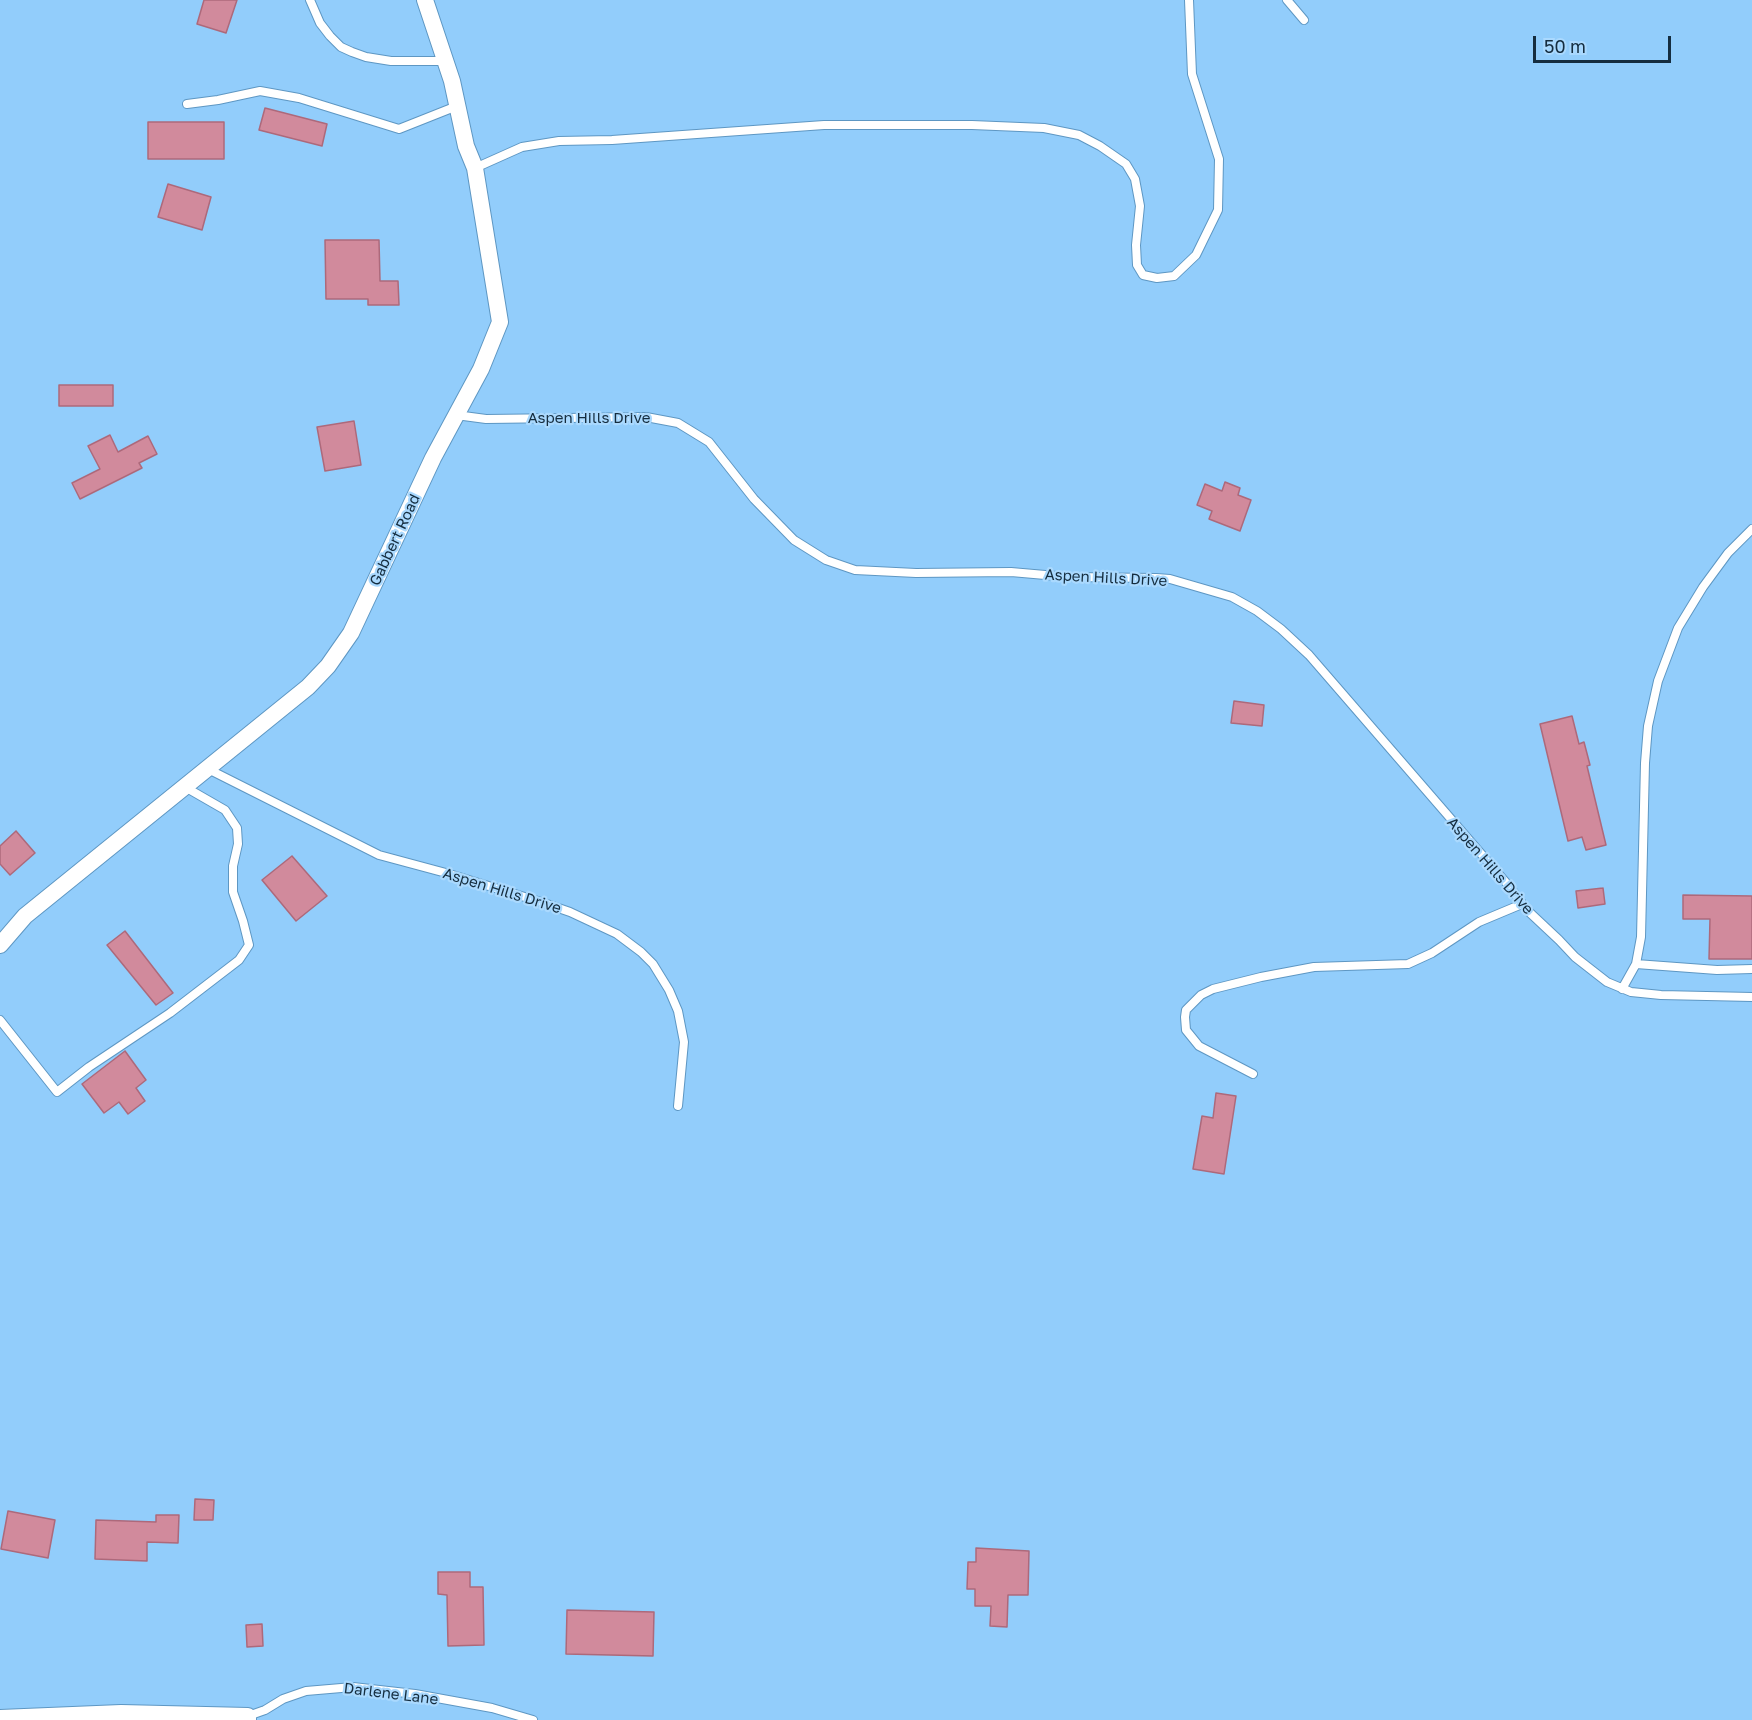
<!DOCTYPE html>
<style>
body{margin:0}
#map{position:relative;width:1752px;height:1720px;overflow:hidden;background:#92cdfb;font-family:"Golos Text",sans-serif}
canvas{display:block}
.scale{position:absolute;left:1533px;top:36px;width:138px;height:27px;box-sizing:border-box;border:3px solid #152d3f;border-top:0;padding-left:8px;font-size:18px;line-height:21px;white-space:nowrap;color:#152d3f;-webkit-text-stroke:4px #aad9fe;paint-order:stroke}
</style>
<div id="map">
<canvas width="1752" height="1720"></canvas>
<div class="scale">50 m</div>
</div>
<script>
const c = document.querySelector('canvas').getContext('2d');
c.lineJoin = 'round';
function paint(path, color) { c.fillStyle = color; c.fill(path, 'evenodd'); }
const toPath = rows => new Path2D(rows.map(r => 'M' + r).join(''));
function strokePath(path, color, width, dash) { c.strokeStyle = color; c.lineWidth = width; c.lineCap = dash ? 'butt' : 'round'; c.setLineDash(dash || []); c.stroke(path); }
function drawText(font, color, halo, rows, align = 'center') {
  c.font = font + ' "Golos Text",sans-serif'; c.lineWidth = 4.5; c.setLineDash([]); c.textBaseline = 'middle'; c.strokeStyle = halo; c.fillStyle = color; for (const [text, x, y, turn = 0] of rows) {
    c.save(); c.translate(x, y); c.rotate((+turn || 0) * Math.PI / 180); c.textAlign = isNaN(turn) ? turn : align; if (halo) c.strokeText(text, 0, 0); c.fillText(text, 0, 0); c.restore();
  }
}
const building = toPath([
 [204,0,237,0,226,33,197,24,204,0],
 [265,108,327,124,322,146,259,130,265,108],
 [148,122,224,122,224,159,148,159,148,122],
 [168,184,211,197,202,230,158,217,168,184],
 [325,240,379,240,380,281,398,281,399,305,368,305,368,299,326,299,325,240],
 [59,385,113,385,113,406,59,406,59,385],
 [354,421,361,465,325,471,317,427,354,421],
 [110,435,118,452,148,436,157,454,139,463,142,468,80,499,72,483,100,469,88,446,110,435],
 [1225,482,1240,488,1238,495,1251,500,1240,531,1209,519,1212,511,1197,505,1205,484,1222,491,1225,482],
 [1234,701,1264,705,1262,726,1231,723,1234,701],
 [1572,716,1579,744,1584,742,1590,765,1587,766,1606,845,1586,850,1582,837,1568,841,1540,724,1572,716],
 [16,831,35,853,10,875,0,864,0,846,16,831],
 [292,856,327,896,296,921,262,880,292,856],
 [1603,888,1605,904,1578,908,1576,891,1603,888],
 [1683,895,1752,896,1752,959,1709,959,1710,919,1683,919,1683,895],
 [125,931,173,993,156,1005,107,945,125,931],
 [125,1051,146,1080,136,1088,145,1101,128,1114,119,1102,104,1113,82,1084,125,1051],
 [1216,1093,1236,1096,1224,1174,1193,1169,1202,1116,1213,1118,1216,1093],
 [195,1499,214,1500,213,1520,194,1520,195,1499],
 [8,1511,55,1520,48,1558,1,1549,8,1511],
 [156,1515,179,1515,178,1543,147,1542,147,1561,95,1559,96,1520,156,1522,156,1515],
 [976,1548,1029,1551,1028,1595,1008,1595,1007,1627,990,1626,991,1606,975,1606,975,1589,967,1589,968,1562,976,1562,976,1548],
 [438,1572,470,1572,470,1587,483,1587,484,1645,448,1646,447,1595,438,1594,438,1572],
 [567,1610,654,1612,653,1656,566,1654,567,1610],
 [262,1624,263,1646,247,1647,246,1625,262,1624]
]);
paint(building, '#d18a9c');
strokePath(building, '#ad697b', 1.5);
const lane = toPath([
 [310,0,320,23,330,36,341,47,352,52,366,57,391,61,445,61],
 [1287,0,1304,20],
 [187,104,218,100,260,91,299,98,399,129,457,106],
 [475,168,522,147,559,141,612,140,824,125,972,125,1044,128,1079,135,1100,146,1126,164,1135,179,1140,206,1136,245,1137,265,1143,275,1157,278,1174,276,1196,255,1218,210,1219,159,1192,74,1189,0],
 [456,415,486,419,646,417,678,423,709,442,754,499,794,540,826,560,855,570,916,573,1011,572,1068,577,1156,578,1170,579,1232,597,1257,611,1281,629,1309,655,1509,886,1527,910,1559,940,1575,957,1607,982,1631,992,1661,995,1752,997],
 [208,769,379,855,446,873,541,902,570,912,617,934,641,952,653,964,669,990,678,1011,684,1042,678,1106],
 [1636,964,1717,970,1752,969],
 [1622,989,1636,964,1641,937,1645,763,1648,726,1658,681,1678,628,1703,587,1728,553,1752,529],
 [0,1020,57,1092,89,1067,170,1013,239,960,249,945,243,921,233,892,233,866,238,844,237,828,225,810,185,787],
 [1253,1074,1199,1046,1186,1030,1185,1017,1186,1010,1201,995,1213,989,1261,977,1314,967,1408,964,1432,953,1479,922,1522,904],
 [248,1716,265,1710,283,1699,306,1691,353,1687,415,1694,492,1708,533,1720]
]);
const street = toPath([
 [0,945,25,916,308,687,328,666,351,633,433,458,481,369,500,322,475,168,466,146,452,81,425,0],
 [0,1718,121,1713,248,1716,248,1720]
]);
strokePath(lane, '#5e97c3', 10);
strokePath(street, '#5e97c3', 18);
strokePath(lane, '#fff', 8);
strokePath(street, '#fff', 16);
drawText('15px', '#152d3f', '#aad9fe', [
 ["Aspen Hills Drive",589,418],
 ["Gabbert Road",395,540,-65],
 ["Aspen Hills Drive",1106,578,3],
 ["Aspen Hills Drive",1490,866,49],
 ["Aspen Hills Drive",502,891,17],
 ["Darlene Lane",391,1694,7]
]);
</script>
